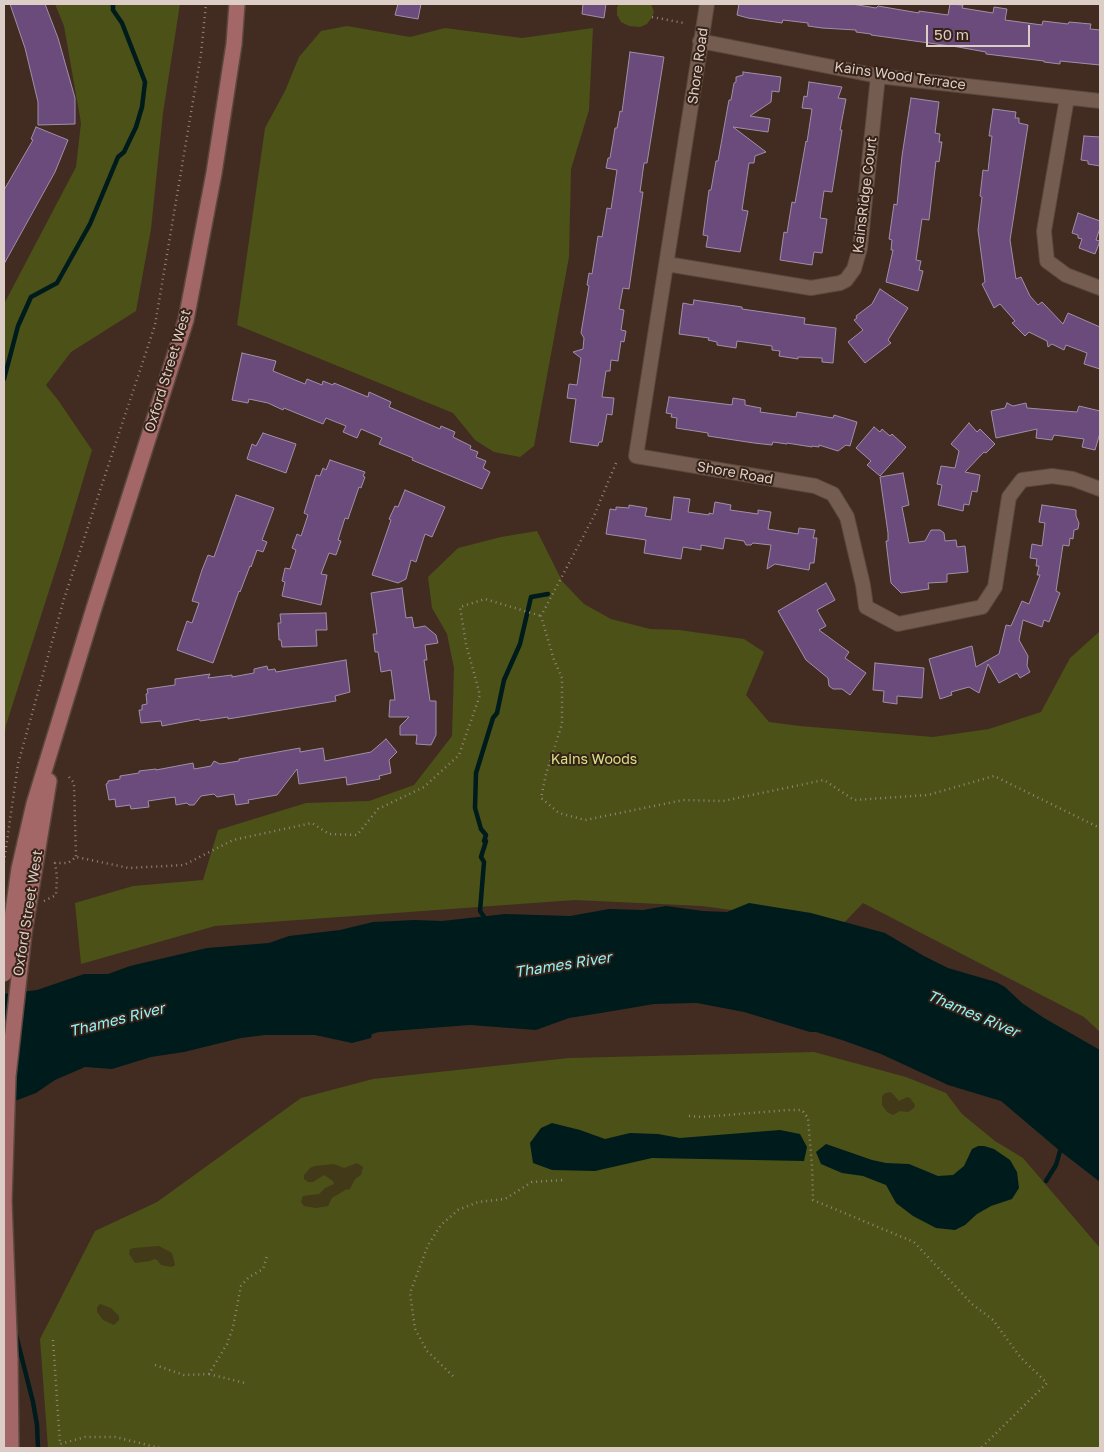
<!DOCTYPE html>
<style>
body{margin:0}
#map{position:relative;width:1104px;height:1452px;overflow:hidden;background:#422c21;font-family:"Golos Text",sans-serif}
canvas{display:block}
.frame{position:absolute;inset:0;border:5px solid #dccec7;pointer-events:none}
.scale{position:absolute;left:926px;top:25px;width:104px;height:22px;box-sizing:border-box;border:2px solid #dccec7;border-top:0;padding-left:6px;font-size:15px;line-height:18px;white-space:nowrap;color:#dccec7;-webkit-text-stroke:4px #372218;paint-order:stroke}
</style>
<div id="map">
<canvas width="1104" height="1452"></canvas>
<div class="frame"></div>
<div class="scale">50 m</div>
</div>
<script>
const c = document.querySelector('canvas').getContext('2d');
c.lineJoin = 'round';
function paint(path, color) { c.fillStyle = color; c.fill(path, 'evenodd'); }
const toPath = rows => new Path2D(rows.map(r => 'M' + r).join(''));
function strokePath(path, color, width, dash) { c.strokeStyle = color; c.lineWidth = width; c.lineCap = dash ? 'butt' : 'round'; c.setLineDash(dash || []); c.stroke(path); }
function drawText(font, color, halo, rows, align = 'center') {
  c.font = font + ' "Golos Text",sans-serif'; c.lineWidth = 4; c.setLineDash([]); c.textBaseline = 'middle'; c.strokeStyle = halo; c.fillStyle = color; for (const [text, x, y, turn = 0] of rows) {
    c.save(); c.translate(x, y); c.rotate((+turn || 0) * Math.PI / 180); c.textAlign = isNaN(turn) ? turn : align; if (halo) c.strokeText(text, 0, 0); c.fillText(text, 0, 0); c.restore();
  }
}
paint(toPath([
 [55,4,180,4,163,113,151,229,136,311,71,352,46,385,58,400,92,450,63,547,6,725,4,739,4,304,76,167,81,123,64,26],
 [619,4,651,4,654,12,652,17,647,24,640,27,629,26,621,22,617,15,617,7],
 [347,26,410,37,445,28,522,38,593,28,589,110,571,169,569,257,534,446,520,457,494,452,475,440,453,413,237,325,265,128,285,91,299,57,321,31],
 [537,531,562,581,584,604,611,619,650,629,679,630,744,639,764,652,746,695,769,722,800,726,933,737,989,729,1041,712,1070,658,1100,631,1100,1032,1084,1017,863,903,838,929,819,922,702,906,575,900,215,926,81,964,75,903,133,886,203,880,218,830,306,803,369,801,414,785,452,736,454,668,447,634,432,608,428,577,458,548,501,537],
 [814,1052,906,1077,946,1093,962,1114,995,1141,1023,1158,1100,1248,1100,1448,48,1448,40,1339,95,1231,157,1202,301,1098,373,1079,569,1058]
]), '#4b5117');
paint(toPath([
 [889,1092,892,1093,899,1101,907,1097,910,1098,915,1105,914,1108,908,1112,900,1111,893,1115,887,1112,882,1105,882,1097,884,1094],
 [357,1163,363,1167,361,1175,355,1179,350,1189,345,1190,332,1198,328,1206,316,1208,304,1206,301,1202,303,1196,319,1194,325,1188,334,1184,333,1181,324,1175,313,1182,308,1182,304,1179,304,1175,310,1168,315,1166,334,1164,344,1168],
 [159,1246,172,1253,175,1265,172,1267,161,1265,157,1260,154,1259,150,1261,135,1263,129,1254,130,1249,134,1248],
 [100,1304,111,1308,119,1316,119,1320,114,1325,103,1320,97,1312,97,1307]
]), '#423919');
paint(toPath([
 [749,903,811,913,885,933,924,956,948,968,996,982,1005,987,1022,1003,1044,1018,1100,1050,1100,1182,1060,1151,1001,1101,948,1085,881,1054,842,1040,816,1032,810,1032,744,1012,697,1003,654,1004,601,1013,569,1018,536,1030,470,1025,379,1032,372,1034,371,1038,352,1043,315,1035,265,1035,241,1038,184,1052,151,1057,112,1069,85,1067,55,1080,36,1093,4,1105,4,994,37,990,84,974,108,974,130,966,207,948,269,943,289,936,340,930,373,922,415,920,442,921,505,914,570,916,609,909,643,910,666,906,703,911,727,912],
 [552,1123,580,1130,605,1139,630,1133,658,1134,680,1138,780,1130,800,1134,807,1147,804,1161,652,1158,595,1171,552,1170,533,1163,530,1143,541,1128],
 [826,1144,872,1160,886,1163,909,1164,938,1176,953,1175,964,1166,972,1149,978,1146,984,1146,994,1149,1010,1160,1017,1172,1019,1188,1012,1199,991,1206,977,1214,965,1225,955,1230,936,1228,913,1216,896,1203,886,1185,863,1176,842,1173,821,1164,816,1152]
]), '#001b1c');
strokePath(toPath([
 [4,379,18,326,31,297,57,283,90,224,118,157,124,152,136,127,142,107,145,82,122,23,113,10,113,4],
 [487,921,480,911,484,862,481,857,486,841,484,841,486,835,481,829,475,808,476,773,493,718,497,713,504,680,520,644,531,597,548,594],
 [1046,1181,1056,1165,1060,1151],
 [16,1335,33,1402,37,1425,38,1448]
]), '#001b1c', 4.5);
const building = toPath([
 [10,4,45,4,58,38,75,98,75,124,38,125,38,102,25,48,10,4],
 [398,4,421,4,418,19,395,15,398,4],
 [583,4,606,4,604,18,582,14,583,4],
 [739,4,852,4,876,8,878,6,919,13,919,11,948,15,950,4,963,5,962,8,993,13,994,7,1007,9,1005,20,1042,25,1043,21,1068,24,1069,22,1091,24,1090,29,1100,30,1100,65,1060,61,1060,64,1044,62,1044,61,986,54,986,52,958,47,871,35,871,34,856,32,856,30,822,28,808,26,808,23,783,20,782,23,748,18,737,15,739,4],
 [630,52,664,57,647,163,644,163,640,192,643,192,629,289,623,288,619,309,624,310,621,330,626,331,624,342,621,341,618,361,611,360,610,371,606,371,602,397,614,398,612,415,607,414,602,442,599,442,598,446,570,442,576,399,567,398,569,384,577,385,581,358,573,352,583,349,584,338,581,333,589,286,587,285,589,273,592,274,598,236,602,237,607,208,611,209,617,170,606,168,608,158,610,158,615,128,617,128,620,111,622,112,630,52],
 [743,72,781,77,779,92,772,91,771,102,750,116,770,119,768,132,733,127,766,152,755,156,754,163,749,163,742,210,748,211,740,252,706,247,708,236,703,235,709,190,711,190,716,161,718,161,729,100,731,100,734,83,736,82,736,77,743,75,743,72],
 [809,82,842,87,838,98,846,99,840,130,842,130,832,192,824,191,820,218,827,219,822,253,814,252,812,265,780,260,784,232,787,233,792,202,795,203,806,141,807,142,812,109,802,108,804,96,807,97,809,82],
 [911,98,939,102,935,133,940,134,939,142,942,142,939,162,936,161,929,220,922,219,916,260,921,261,919,270,923,271,918,291,886,282,893,250,891,250,892,240,889,239,894,204,897,205,902,156,911,98],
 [993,109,1016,112,1015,118,1019,118,1019,123,1028,125,1010,240,1016,279,1021,277,1030,296,1038,305,1042,302,1063,324,1068,313,1100,327,1100,369,1084,364,1087,353,1066,345,1064,350,1052,344,1048,347,1047,341,1029,332,1025,336,1012,323,1015,321,1000,304,994,308,982,284,985,282,978,230,982,197,980,196,983,170,988,171,992,136,989,136,993,109],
 [36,127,68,140,55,172,4,264,4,190,33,140,31,139,36,127],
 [1084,136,1100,137,1100,166,1088,164,1088,161,1081,160,1084,136],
 [1078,213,1100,221,1100,228,1096,240,1100,241,1095,254,1079,248,1082,239,1078,238,1078,235,1072,233,1078,213],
 [880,289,908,308,888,340,891,343,865,363,848,342,863,330,854,320,857,318,856,316,872,304,880,289],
 [694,300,742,307,742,309,805,318,804,324,836,328,833,363,822,362,822,358,798,357,798,359,779,356,780,351,772,350,772,346,737,341,736,348,717,345,717,342,708,340,709,338,679,334,683,303,693,305,694,300],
 [242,353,276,361,273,371,305,384,307,379,322,385,323,381,333,385,334,383,368,397,369,392,391,402,389,407,440,429,441,426,455,432,453,437,471,446,470,449,478,452,476,457,486,461,483,468,490,472,482,489,412,460,413,458,379,444,382,438,361,429,357,438,343,432,346,426,326,418,323,424,284,408,283,410,268,403,249,399,248,403,232,400,242,353],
 [669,397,732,405,733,398,745,400,745,405,761,408,760,412,796,417,797,412,833,418,834,415,857,422,850,446,846,445,838,451,819,445,819,447,812,446,812,447,787,443,787,444,773,442,772,445,754,443,708,436,708,433,676,428,677,418,671,417,672,414,666,413,669,397],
 [1007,403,1013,406,1026,403,1027,408,1077,412,1079,406,1100,411,1100,433,1095,450,1082,447,1084,439,1054,435,1052,440,1036,438,1037,429,996,438,991,411,1005,408,1007,403],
 [969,423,977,432,980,429,995,444,986,453,984,452,965,472,980,475,977,492,972,491,969,505,964,504,963,511,938,505,942,485,937,484,941,466,955,468,959,451,951,444,969,423],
 [874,427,880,432,882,429,890,436,892,434,906,447,880,476,867,465,871,461,856,448,874,427],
 [263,433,296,444,286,473,247,459,252,444,256,446,263,433],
 [330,460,365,472,363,476,365,477,361,488,359,487,348,519,345,518,338,540,341,541,336,555,329,553,321,574,327,575,321,605,282,596,285,582,282,581,285,568,290,569,296,550,292,548,297,534,301,536,308,515,304,513,316,475,320,476,323,468,326,470,330,460],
 [903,473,909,505,902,507,909,543,925,541,931,530,940,530,944,533,945,541,956,540,957,547,965,546,968,572,947,574,947,582,928,583,929,589,901,593,891,583,886,541,888,541,888,533,880,477,903,473],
 [405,490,445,507,432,537,425,534,416,562,411,560,406,579,398,583,372,575,391,520,389,519,395,506,398,507,405,490],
 [236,495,274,508,262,540,267,542,263,552,257,550,251,567,250,566,240,592,239,591,213,663,177,650,187,621,192,623,199,603,192,601,202,570,208,555,214,557,236,495],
 [674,497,690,499,688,512,709,515,709,513,713,514,715,502,731,505,730,510,758,514,758,510,771,512,768,529,798,534,799,528,815,530,813,538,817,538,814,563,810,563,809,570,775,564,767,569,771,545,753,543,751,545,746,545,744,541,725,538,723,549,701,545,701,550,683,547,681,559,644,553,646,540,606,534,610,509,616,510,616,507,629,508,629,505,647,508,645,516,671,520,674,497],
 [1042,505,1076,510,1076,516,1079,523,1078,529,1074,530,1073,539,1070,538,1069,546,1063,545,1056,591,1060,593,1049,622,1044,620,1042,627,1023,620,1019,640,1028,656,1027,666,1030,672,1020,678,1017,673,999,683,988,664,979,693,969,687,951,692,952,695,940,699,929,659,972,646,976,667,999,654,1006,625,1011,626,1022,601,1029,604,1040,575,1037,575,1039,566,1036,566,1037,559,1030,558,1032,544,1042,546,1045,523,1039,522,1042,505],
 [826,583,835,600,817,610,826,626,819,630,849,652,845,658,866,673,850,695,842,689,833,689,829,686,828,678,806,660,778,611,826,583],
 [402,588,406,618,412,617,414,628,425,626,436,635,438,643,425,645,427,660,424,660,430,701,436,701,436,735,431,745,416,744,417,735,400,735,400,726,409,717,389,717,390,700,395,700,391,670,381,672,378,652,375,652,373,634,377,634,371,593,402,588],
 [326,613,327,630,316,630,317,646,282,647,281,640,279,640,278,623,281,623,280,614,326,613],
 [346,660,350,692,335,696,336,701,228,719,228,717,200,721,199,719,162,726,161,721,141,723,139,710,142,710,142,705,147,704,146,694,148,693,147,689,175,685,175,679,210,674,208,678,232,675,232,677,254,673,254,669,267,666,268,670,275,669,276,672,346,660],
 [875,663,924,668,922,698,897,696,897,704,883,702,884,691,873,690,875,663],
 [386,739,397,752,389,760,391,773,379,776,380,779,347,785,346,777,299,784,297,769,277,795,248,800,249,803,236,805,234,794,217,797,214,794,201,796,194,805,189,805,187,803,176,805,175,797,148,801,149,807,131,809,130,805,116,807,115,799,109,800,106,784,108,783,108,781,120,779,120,776,139,773,139,771,156,769,156,770,193,763,194,769,211,766,214,761,220,764,239,761,239,759,300,748,300,752,323,748,325,761,371,752,386,739]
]);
paint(building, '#6b4a7c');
strokePath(building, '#9f90a7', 1);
const minor = toPath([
 [707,4,636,456,815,486,833,494,847,517,863,585,866,607,898,624,982,607,995,587,1009,497,1022,480,1052,476,1073,479,1100,489],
 [700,41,878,76,1100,101],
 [1067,98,1044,231,1047,261,1066,275,1100,288],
 [667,264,811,288,840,283,846,280,854,269,860,248,878,76]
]);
const major = toPath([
 [19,869,34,804,94,608,186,320,214,173,234,44,237,4],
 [34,872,49,781],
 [10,1359,11,1448]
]);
strokePath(minor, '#5a483f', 16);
strokePath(major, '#5a483f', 18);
strokePath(toPath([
 [652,17,684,23],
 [616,463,594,516,541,616,554,660,562,678,562,724,546,774,541,798,559,813,585,820,683,800,723,801,824,780,854,800,928,795,994,776,1100,828],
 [69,777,74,783,76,857],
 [4,862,18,764,64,599,155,325,201,54,206,4],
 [44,901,56,895,57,877,55,863,68,863,76,857,129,868,184,865,233,840,312,823,329,834,357,835,378,809,424,787,459,755,480,695,466,644,460,607,485,599,541,616],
 [689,1116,702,1117,788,1110,802,1110,808,1118,812,1166,813,1200,914,1242,972,1304,993,1320,1021,1358,1047,1383,981,1448],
 [53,1340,60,1444],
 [155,1365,184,1375,209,1374,227,1344,233,1327,241,1286,249,1277,263,1269,267,1256],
 [209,1374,245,1383],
 [453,1376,427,1351,415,1329,410,1293,428,1245,441,1225,458,1210,478,1202,505,1199,532,1182,564,1180],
 [62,1448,60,1444,85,1437,115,1437,160,1448]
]), '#96847b', 2.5, [1, 4]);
strokePath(minor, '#745c50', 14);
strokePath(major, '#a46767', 15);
const majorBridge = toPath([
 [4,974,19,869],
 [10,1359,4,1201,8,1076,24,933,34,872]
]);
strokePath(majorBridge, '#5a483f', 18, []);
strokePath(majorBridge, '#a46767', 15);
drawText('14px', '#dccec7', '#372218', [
 ["Shore Road",698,66,-82],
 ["Kains Wood Terrace",900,76,8],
 ["KainsRidge Court",865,195,-83],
 ["Oxford Street West",168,371,-73],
 ["Shore Road",735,473,10],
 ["Oxford Street West",28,913,-81]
]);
drawText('14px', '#d5e184', '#372218', [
 ["Kains Woods",594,760]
]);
drawText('italic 15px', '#90f4f9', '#372218', [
 ["Thames River",563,965,-9],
 ["Thames River",973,1014,23],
 ["Thames River",117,1020,-14]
]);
</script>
